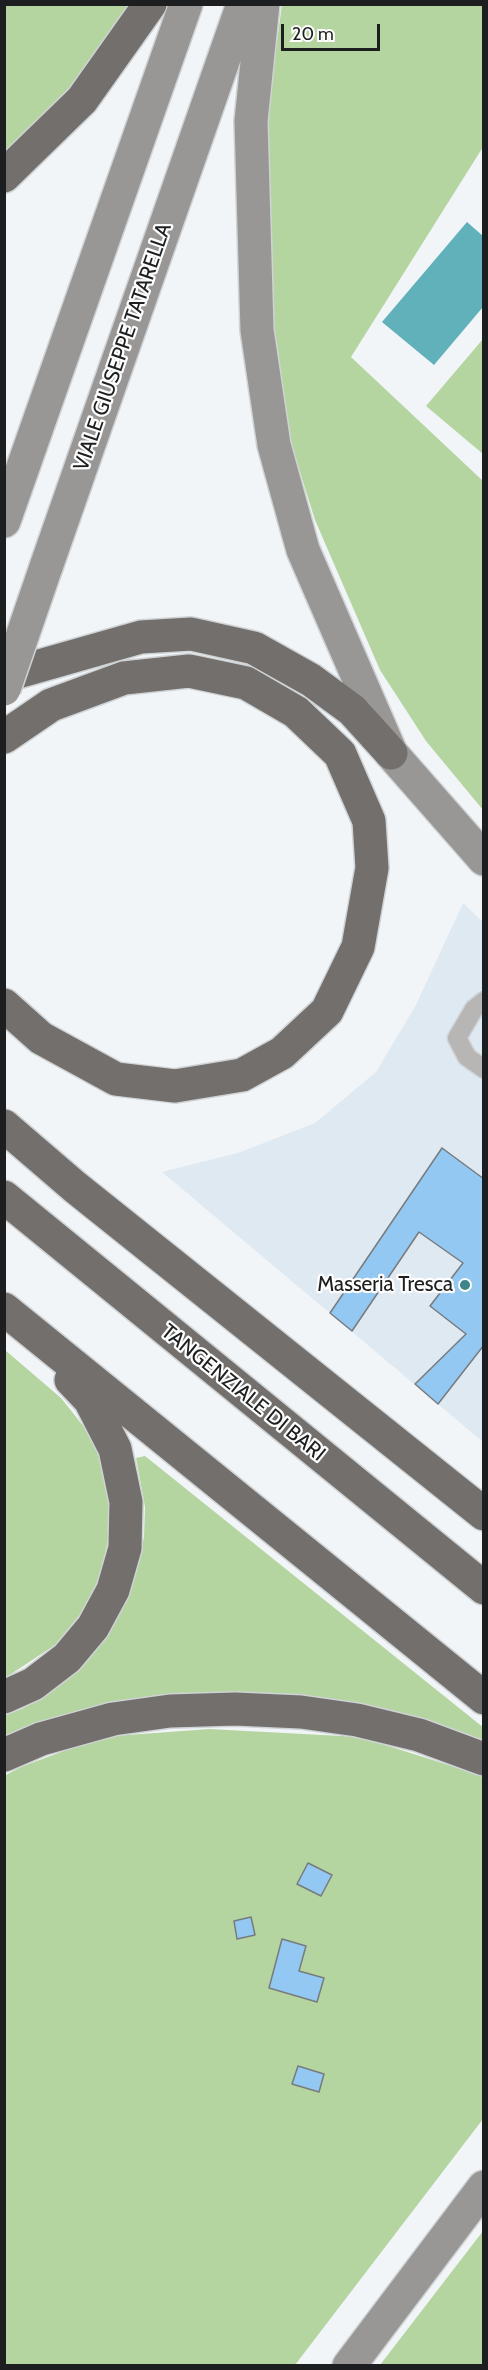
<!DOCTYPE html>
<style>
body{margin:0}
#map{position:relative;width:488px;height:2370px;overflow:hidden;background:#f1f5f8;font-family:Cabin,sans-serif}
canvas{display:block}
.frame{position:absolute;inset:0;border:6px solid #1d1e1f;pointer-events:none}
.scale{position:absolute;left:281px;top:24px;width:99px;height:27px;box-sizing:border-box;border:3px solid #1d1e1f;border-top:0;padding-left:8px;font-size:18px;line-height:21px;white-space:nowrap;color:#1d1e1f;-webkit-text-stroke:4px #fff;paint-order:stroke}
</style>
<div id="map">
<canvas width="488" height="2370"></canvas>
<div class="frame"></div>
<div class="scale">20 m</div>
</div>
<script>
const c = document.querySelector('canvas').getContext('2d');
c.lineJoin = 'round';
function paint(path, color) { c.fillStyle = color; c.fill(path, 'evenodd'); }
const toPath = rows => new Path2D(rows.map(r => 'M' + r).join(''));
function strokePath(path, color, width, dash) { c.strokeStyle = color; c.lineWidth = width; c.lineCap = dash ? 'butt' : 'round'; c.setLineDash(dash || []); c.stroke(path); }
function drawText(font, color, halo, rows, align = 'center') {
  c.font = font + ' Cabin,sans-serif'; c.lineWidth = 4.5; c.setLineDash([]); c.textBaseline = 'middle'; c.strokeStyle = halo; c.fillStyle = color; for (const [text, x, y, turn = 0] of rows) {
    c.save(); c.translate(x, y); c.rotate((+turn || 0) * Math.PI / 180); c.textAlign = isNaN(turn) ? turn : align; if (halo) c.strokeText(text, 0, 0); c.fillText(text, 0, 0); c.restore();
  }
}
paint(toPath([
 [463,903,484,923,483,1442,162,1172,238,1153,315,1123,376,1072,416,1005]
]), '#dfe9f2');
paint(toPath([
 [5,5,136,5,89,70,5,157],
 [282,5,483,5,483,147,351,357,483,481,483,810,426,741,380,670,315,520,286,427,272,341,262,148],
 [483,339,483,454,426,406],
 [5,1350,61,1398,100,1447,115,1508,96,1595,55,1645,5,1678],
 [145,1456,484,1728,483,1742,378,1708,330,1699,287,1696,5,1740,5,1715,22,1709,54,1690,76,1672,99,1646,117,1618,132,1586,144,1537,145,1507,136,1458],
 [209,1729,360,1737,483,1776,483,2119,295,2365,5,2365,4,1776,21,1767,101,1737],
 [483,2231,483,2365,380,2365]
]), '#b4d4a0');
paint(toPath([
 [467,222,483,236,483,307,434,365,382,322]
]), '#60b1ba');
const building = toPath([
 [442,1148,484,1179,484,1345,438,1404,415,1384,466,1334,430,1306,463,1263,419,1232,352,1331,330,1313,442,1148],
 [308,1863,332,1875,321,1896,297,1884,308,1863],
 [251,1917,255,1935,237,1939,234,1921,251,1917],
 [282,1939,306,1946,299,1971,324,1978,317,2002,269,1988,282,1939],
 [298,2066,324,2074,319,2092,292,2084,298,2066]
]);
paint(building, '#92c8f1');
strokePath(building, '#787b7e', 1.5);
const lane = toPath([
 [484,1001,474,1009,457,1038,467,1057,484,1069]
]);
const secondary = toPath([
 [263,4,251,121,257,330,274,445,303,550,391,753,484,859],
 [4,521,186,4],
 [46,567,243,4],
 [349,2366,484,2187]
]);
const highway = toPath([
 [4,176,82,100,150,4],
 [4,676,141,637,191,634,254,648,311,680,352,710,391,753],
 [4,737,51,705,124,678,189,671,246,683,296,712,340,754,369,821,372,868,358,947,327,1011,282,1053,242,1075,175,1086,116,1079,41,1038,4,1005],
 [4,1126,75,1187,484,1514],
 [4,1197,484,1588],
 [4,1309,484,1698],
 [4,1697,33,1684,67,1658,93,1627,113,1590,125,1548,126,1502,115,1449,90,1400,71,1380],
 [4,1755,41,1739,113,1719,170,1711,235,1709,301,1712,357,1720,419,1735,484,1759]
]);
strokePath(lane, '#cfd3d5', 21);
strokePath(secondary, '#cfd3d5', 36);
strokePath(highway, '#cfd3d5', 36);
strokePath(lane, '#b7b6b4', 18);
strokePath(secondary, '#999795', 33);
strokePath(highway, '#726f6c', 33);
const secondaryBridge = toPath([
 [4,689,46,567]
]);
strokePath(secondaryBridge, '#cfd3d5', 36, []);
strokePath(secondaryBridge, '#999795', 33);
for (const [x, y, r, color] of [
 [465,1285,6,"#3d858d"]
]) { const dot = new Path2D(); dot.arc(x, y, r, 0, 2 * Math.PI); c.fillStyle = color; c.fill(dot); strokePath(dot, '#fff', 2); }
drawText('21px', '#1d1e1f', '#fff', [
 ["VIALE GIUSEPPE TATARELLA",123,347,-71],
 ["TANGENZIALE DI BARI",243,1393,39]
]);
drawText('21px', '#1d1e1f', '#fff', [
 ["Masseria Tresca",453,1285]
], 'right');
</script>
